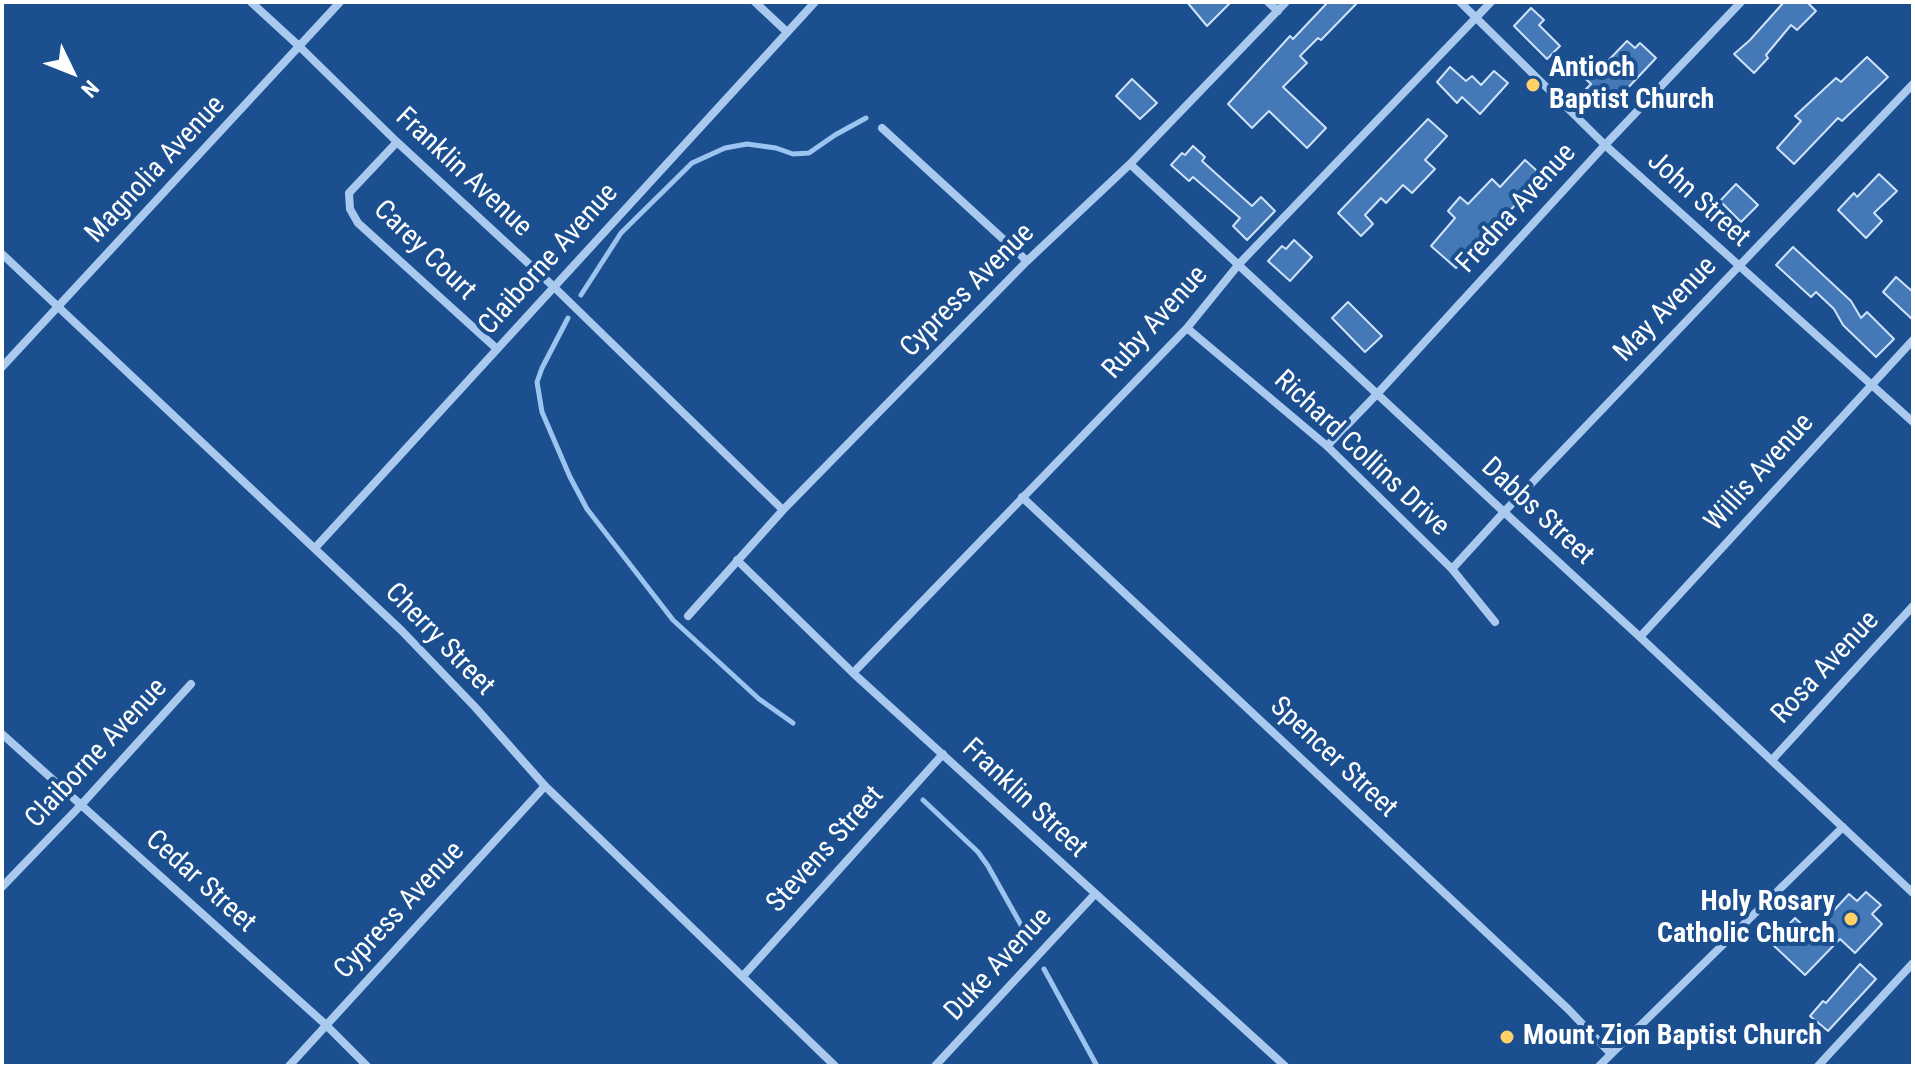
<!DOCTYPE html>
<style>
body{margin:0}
#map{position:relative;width:1915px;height:1068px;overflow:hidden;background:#1b4f8f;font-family:"Roboto Condensed",sans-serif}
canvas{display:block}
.frame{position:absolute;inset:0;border:4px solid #fff;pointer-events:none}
.north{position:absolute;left:32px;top:32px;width:80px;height:80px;-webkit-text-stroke:6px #1b4f8f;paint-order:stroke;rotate:133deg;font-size:22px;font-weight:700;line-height:32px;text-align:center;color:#fff}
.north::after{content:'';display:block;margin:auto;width:28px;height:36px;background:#fff;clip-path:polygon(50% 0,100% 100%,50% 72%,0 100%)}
</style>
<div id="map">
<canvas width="1915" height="1068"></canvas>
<div class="frame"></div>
<div class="north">N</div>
</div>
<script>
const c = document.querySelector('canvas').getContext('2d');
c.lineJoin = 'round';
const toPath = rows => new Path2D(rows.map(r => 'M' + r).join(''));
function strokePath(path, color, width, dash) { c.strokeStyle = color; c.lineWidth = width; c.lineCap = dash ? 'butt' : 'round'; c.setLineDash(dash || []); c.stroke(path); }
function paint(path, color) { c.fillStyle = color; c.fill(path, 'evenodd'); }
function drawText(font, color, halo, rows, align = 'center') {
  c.font = font + ' "Roboto Condensed",sans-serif'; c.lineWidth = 8; c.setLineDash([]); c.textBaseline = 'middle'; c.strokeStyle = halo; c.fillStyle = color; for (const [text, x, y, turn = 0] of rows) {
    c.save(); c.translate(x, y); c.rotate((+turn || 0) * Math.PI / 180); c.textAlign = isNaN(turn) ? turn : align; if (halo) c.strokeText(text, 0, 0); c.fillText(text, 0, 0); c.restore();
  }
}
strokePath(toPath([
 [581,295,621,233,692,163,725,148,747,144,776,148,793,154,809,153,835,135,866,118],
 [568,318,542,368,537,382,542,412,570,477,587,509,673,620,759,699,793,723],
 [923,800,978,852,988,866,1030,941],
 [1044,969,1097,1066]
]), '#9cc4f0', 5);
const building = toPath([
 [1187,2,1231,2,1207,26,1187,2],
 [1328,2,1358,2,1321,40,1318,38,1300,56,1307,63,1283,87,1326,128,1307,148,1269,111,1252,128,1228,104,1290,36,1293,39,1328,2],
 [1784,2,1807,2,1816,11,1797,30,1791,25,1766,55,1768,58,1754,73,1734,54,1750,40,1784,2],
 [1531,8,1544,20,1539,25,1560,46,1547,59,1514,26,1531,8],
 [1627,41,1635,48,1640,43,1656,58,1608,109,1586,89,1591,84,1575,69,1590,53,1603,66,1627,41],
 [1867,57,1888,77,1842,121,1838,118,1794,164,1777,148,1801,121,1795,116,1836,78,1841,82,1867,57],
 [1450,67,1466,81,1472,76,1481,85,1494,71,1508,83,1480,114,1462,97,1457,103,1437,82,1450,67],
 [1132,79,1157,103,1140,119,1116,96,1132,79],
 [1428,119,1447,136,1425,160,1435,169,1412,193,1403,185,1386,203,1381,198,1365,215,1373,224,1361,236,1338,213,1428,119],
 [1193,146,1205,157,1202,161,1252,206,1261,197,1275,211,1247,240,1233,226,1240,218,1193,177,1189,181,1171,165,1182,153,1185,155,1193,146],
 [1525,160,1546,179,1527,199,1524,196,1495,226,1496,228,1480,246,1477,244,1456,268,1431,246,1455,218,1448,211,1460,197,1468,204,1492,179,1500,187,1525,160],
 [1879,174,1897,191,1874,213,1882,221,1866,238,1838,210,1854,193,1857,197,1879,174],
 [1736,184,1758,205,1741,222,1720,201,1736,184],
 [1294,240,1312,257,1290,281,1268,261,1282,246,1286,249,1294,240],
 [1793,247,1851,301,1861,318,1867,312,1894,339,1876,357,1843,325,1834,309,1816,292,1811,297,1776,265,1793,247],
 [1896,277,1913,292,1913,320,1883,292,1896,277],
 [1348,302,1382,336,1365,352,1332,318,1348,302],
 [1866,892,1881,905,1872,914,1882,924,1855,953,1840,939,1805,975,1771,943,1795,918,1812,934,1849,894,1857,901,1866,892],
 [1860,964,1876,979,1828,1031,1810,1016,1823,1001,1826,1003,1860,964]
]);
paint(building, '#4478b7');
strokePath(building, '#cfe3fa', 2);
strokePath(toPath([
 [251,2,300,47,397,142,554,287,783,510],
 [755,2,787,32],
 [1268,2,1278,11],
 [1460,2,1605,145,1913,422],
 [882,128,1027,261],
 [397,142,349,193,350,209,358,223,497,349],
 [1130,164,1504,512,1640,637,1913,893],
 [2,254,402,631,475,707,545,786,835,1066],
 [1187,328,1327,446,1452,569,1495,622],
 [2,367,340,2],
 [1327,446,1378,393,1605,145,1741,2],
 [1022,497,1568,1009,1611,1054],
 [315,548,815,2],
 [737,560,853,673,1285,1066],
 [1452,569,1504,512,1913,84],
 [688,616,783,510,1027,261,1130,164,1286,2],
 [1640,637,1913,340],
 [853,673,1187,328,1239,264,1491,2],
 [2,734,325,1024,367,1066],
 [1772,760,1913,606],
 [2,887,81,805,191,684],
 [743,976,943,754],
 [289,1066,545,786],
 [935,1066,1095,894],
 [1599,1066,1843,827],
 [1818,1066,1913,963]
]), '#a9c9ee', 8);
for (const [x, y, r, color] of [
 [1533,85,8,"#ffd166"],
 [1851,919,8,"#ffd166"],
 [1507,1037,8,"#ffd166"]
]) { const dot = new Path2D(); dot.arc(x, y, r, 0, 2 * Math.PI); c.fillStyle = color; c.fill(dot); strokePath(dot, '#1b4f8f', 3); }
drawText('bold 28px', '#fff', '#1b4f8f', [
 ["Antioch",1549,69],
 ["Baptist Church",1549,101],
 ["Holy Rosary",1835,903,"right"],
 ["Catholic Church",1835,935,"right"],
 ["Mount Zion Baptist Church",1523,1037]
], 'left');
drawText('28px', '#fff', '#1b4f8f', [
 ["Magnolia Avenue",156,170,-47],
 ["Franklin Avenue",463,173,43],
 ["John Street",1698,200,42],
 ["Fredna Avenue",1517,209,-48],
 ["Carey Court",424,251,44],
 ["Claiborne Avenue",549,260,-48],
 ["Cypress Avenue",968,291,-45],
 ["May Avenue",1666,310,-46],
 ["Ruby Avenue",1156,323,-48],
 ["Richard Collins Drive",1361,454,43],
 ["Willis Avenue",1760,473,-48],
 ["Dabbs Street",1537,512,43],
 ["Cherry Street",439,640,46],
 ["Rosa Avenue",1826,668,-47],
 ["Claiborne Avenue",97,754,-47],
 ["Spencer Street",1333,758,43],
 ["Franklin Street",1024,799,43],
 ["Stevens Street",826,850,-48],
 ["Cedar Street",200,882,42],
 ["Cypress Avenue",400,911,-47],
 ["Duke Avenue",999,965,-47]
]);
</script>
